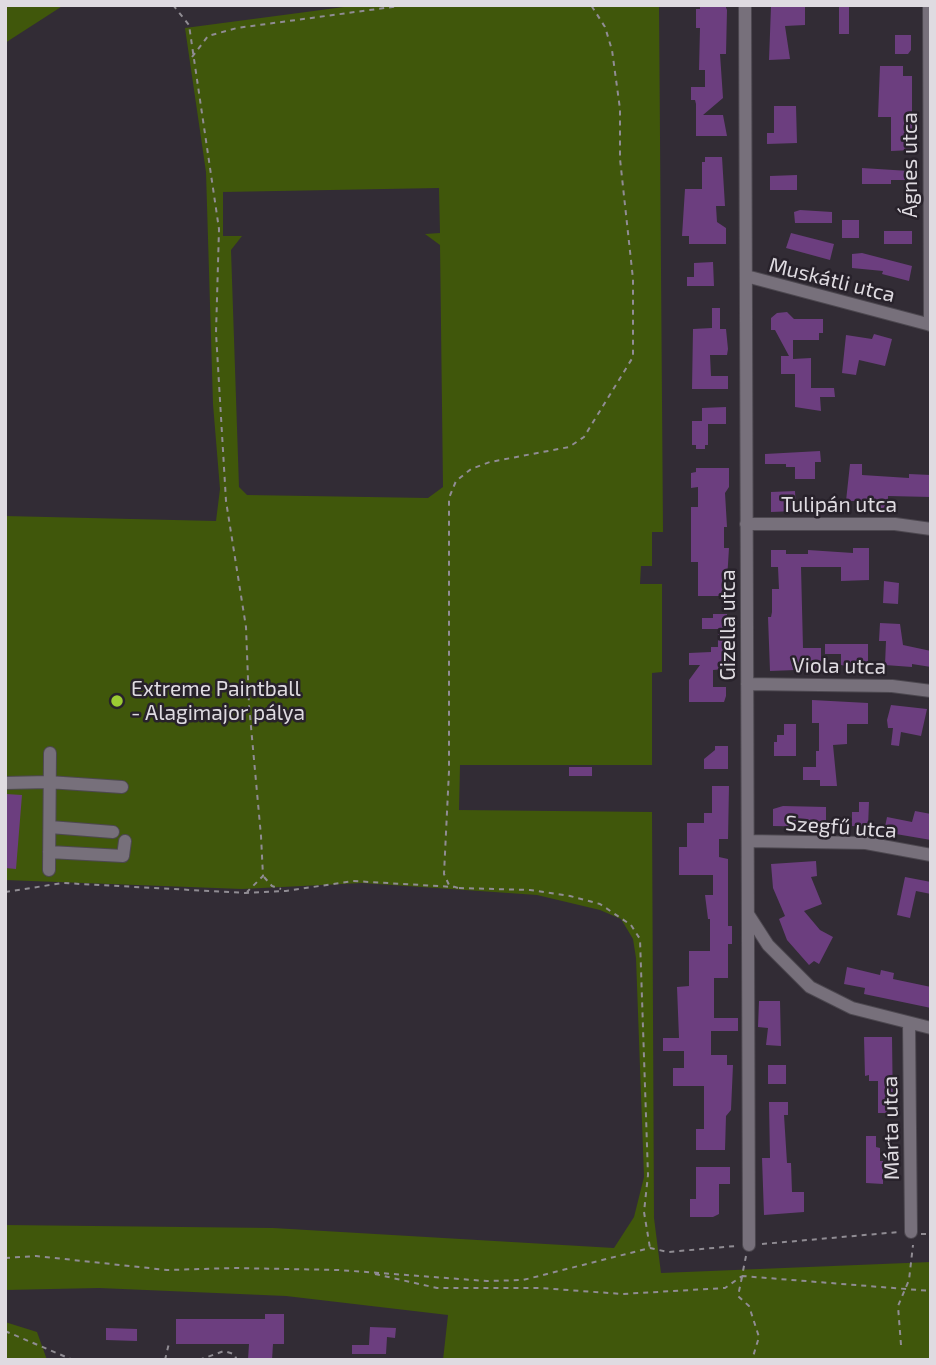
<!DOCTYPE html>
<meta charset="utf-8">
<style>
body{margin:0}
#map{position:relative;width:936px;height:1365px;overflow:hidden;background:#322c35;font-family:"Exo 2",sans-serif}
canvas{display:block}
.frame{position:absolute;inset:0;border:7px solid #dfdbe1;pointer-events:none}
</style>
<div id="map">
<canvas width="936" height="1365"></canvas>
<div class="frame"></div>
</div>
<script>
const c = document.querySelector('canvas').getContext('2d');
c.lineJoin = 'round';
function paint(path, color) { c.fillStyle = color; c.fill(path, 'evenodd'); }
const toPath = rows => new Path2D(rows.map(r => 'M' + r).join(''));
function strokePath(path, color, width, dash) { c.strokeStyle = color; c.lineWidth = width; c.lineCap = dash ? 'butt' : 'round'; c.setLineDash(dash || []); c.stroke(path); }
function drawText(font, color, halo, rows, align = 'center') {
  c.font = font + ' "Exo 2",sans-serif'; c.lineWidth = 5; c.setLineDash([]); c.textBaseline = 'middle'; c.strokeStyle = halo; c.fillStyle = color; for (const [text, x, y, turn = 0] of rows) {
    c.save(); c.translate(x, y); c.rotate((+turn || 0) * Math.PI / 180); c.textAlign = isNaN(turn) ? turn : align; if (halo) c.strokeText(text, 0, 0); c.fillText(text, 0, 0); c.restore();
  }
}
paint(toPath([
 [5,5,64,5,5,43],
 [359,5,659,5,663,532,652,532,652,566,641,566,640,584,662,584,662,672,652,673,652,765,460,765,459,810,652,812,654,1218,661,1273,931,1262,931,1360,443,1360,448,1315,286,1296,99,1288,5,1290,5,1225,273,1228,614,1248,634,1217,644,1177,636,958,633,939,621,919,600,910,537,895,436,888,362,883,242,889,5,880,5,516,216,521,220,489,213,404,206,172,185,28],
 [439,188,440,233,425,234,440,245,443,487,428,498,247,495,239,487,231,250,242,236,223,236,223,192],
 [5,1322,37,1332,47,1360,5,1360]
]), '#40570b');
paint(toPath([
 [700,5,725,5,727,10,726,54,720,54,723,98,703,115,723,115,727,136,696,136,696,104,695,100,691,100,691,87,705,87,705,70,699,70,700,28,696,28,696,9,700,9],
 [839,6,849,6,849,34,839,34],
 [771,7,805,7,805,25,785,26,790,59,769,60],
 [895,35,911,35,911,50,908,54,895,54],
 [880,66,903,66,903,76,912,76,912,150,891,151,891,117,878,117],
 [774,106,796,106,797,143,767,144,767,133,774,133],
 [705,157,722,157,725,206,716,206,717,222,726,228,726,244,689,244,689,236,682,236,685,189,702,189,702,162,705,162],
 [862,168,909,171,909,180,891,180,891,184,862,184],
 [797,175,797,190,770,190,770,176],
 [800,210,832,212,832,223,795,223,794,212],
 [842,220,859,220,859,238,842,238],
 [884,231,912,231,912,244,884,244],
 [791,233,834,244,830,260,786,248],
 [862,253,912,266,909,281,882,274,883,271,852,268,852,254],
 [713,262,714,286,687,286,687,277,694,277,694,263],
 [712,308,720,308,720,329,726,329,728,349,727,355,710,355,711,376,728,376,728,389,692,389,693,329,712,328],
 [787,312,794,319,823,319,823,333,819,333,819,340,793,340,793,359,811,358,811,388,834,388,835,397,820,397,821,411,795,407,795,374,781,374,781,356,789,356,775,330,771,330,771,318,777,313],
 [874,334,892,339,885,366,859,360,856,375,842,373,846,335,872,339],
 [726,407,726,424,708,424,708,445,705,445,705,449,696,449,696,445,692,445,692,421,702,421,702,408],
 [820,451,821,462,815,462,815,479,795,479,795,467,786,467,786,464,765,464,765,454],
 [850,464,862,464,862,475,909,478,909,474,931,475,931,497,888,496,888,511,868,511,868,501,846,501],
 [696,468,729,468,729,487,725,493,727,527,724,527,724,548,729,548,726,596,698,596,698,562,691,562,691,507,698,507,698,487,691,488,691,473,696,472],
 [795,491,796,511,771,512,771,492],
 [853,548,869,548,869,580,841,581,841,567,801,567,803,648,821,648,821,669,770,671,768,617,771,617,772,612,772,589,779,589,778,567,771,567,771,550,786,550,786,554,808,554,808,550,853,553],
 [884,581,899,583,898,604,883,603],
 [713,614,727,614,729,666,724,666,724,669,713,670,713,687,726,687,726,696,724,702,689,702,689,680,700,665,689,665,689,653,711,652,711,647,718,647,718,629,702,629,702,618,713,618],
 [880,623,900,624,903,645,931,651,931,667,912,664,912,667,885,665,886,641,879,641],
 [825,644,868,644,868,670,841,665,841,654,825,654],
 [812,700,868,703,868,724,847,724,847,744,833,745,837,786,820,786,820,780,803,780,803,767,816,767,816,751,819,751,819,723,812,723],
 [891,705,927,709,921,736,901,732,899,746,891,745,893,728,888,728,887,720],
 [784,724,796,724,796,756,774,756,774,742,777,742,777,735,784,735],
 [715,746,728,746,728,769,704,769,704,759,715,750],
 [569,767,592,767,592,776,569,776],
 [712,786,729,786,728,839,719,839,719,857,728,859,728,926,732,926,732,944,728,944,728,978,714,978,714,1018,738,1018,738,1031,711,1031,711,1055,727,1055,727,1065,733,1065,731,1110,726,1116,725,1150,696,1150,696,1129,704,1129,704,1086,673,1086,673,1068,684,1068,684,1051,663,1051,663,1038,679,1038,677,987,689,986,689,951,710,951,710,919,708,919,705,895,713,895,713,875,679,875,679,847,687,847,687,823,704,823,704,813,712,813],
 [6,794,22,795,16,869,5,868],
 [859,802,869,802,868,827,852,826,852,812,859,812],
 [783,806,826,807,826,827,773,826,773,809],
 [915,811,931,814,931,840,884,832,887,817,912,822],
 [816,861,817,876,811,877,822,904,804,911,820,930,833,937,819,964,814,961,809,965,787,940,779,919,785,916,773,888,771,864],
 [905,877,931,882,931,894,916,891,910,918,897,915],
 [847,967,880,975,881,970,894,973,893,979,931,987,931,1008,864,994,865,988,844,984],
 [759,1001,780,1001,781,1046,766,1045,768,1028,758,1027],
 [864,1037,892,1037,893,1113,878,1113,878,1081,869,1081,869,1075,865,1076],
 [768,1065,786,1065,786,1084,768,1084],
 [769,1102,788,1102,788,1115,784,1115,787,1163,791,1163,792,1192,804,1192,804,1212,764,1215,762,1158,770,1158],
 [866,1136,876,1136,876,1147,880,1148,880,1161,883,1161,883,1184,866,1183],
 [696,1167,730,1167,730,1184,719,1184,719,1214,713,1217,690,1217,690,1199,696,1199],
 [265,1314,284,1314,284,1344,273,1344,272,1360,248,1360,249,1344,176,1344,176,1319,265,1319],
 [370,1327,396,1328,395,1338,387,1337,386,1354,352,1354,352,1345,369,1345],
 [106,1328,137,1329,137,1341,106,1340]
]), '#6c3e7f');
const minor = toPath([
 [745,5,749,1245],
 [929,5,930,325],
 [746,276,931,325],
 [746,524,895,524,931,529],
 [747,684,892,686,931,691],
 [5,783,48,782,122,787],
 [50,827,113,832],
 [748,841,866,843,931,855],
 [49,852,123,856,125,841],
 [49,870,50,753],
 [748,914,768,945,810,987,852,1008,931,1028],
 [909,1023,911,1232]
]);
strokePath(minor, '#4d4850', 14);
strokePath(toPath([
 [173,5,189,25,219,229,216,333,226,501,246,627,249,705,261,836,263,876,247,892],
 [192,57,208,36,237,28,407,5],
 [264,877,272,886,281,889],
 [458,888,449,885,444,874,449,771,449,498,456,481,471,469,490,462,569,447,584,437,633,357,633,279,620,159,620,109,612,50,605,27,591,5],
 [459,888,530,890,570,896,600,904,631,925,640,939,648,1175,644,1212,650,1248],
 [5,892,63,883,246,893,286,891,353,881,454,887],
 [921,1234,931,1234],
 [762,1244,899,1232],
 [746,1256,742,1276,931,1291],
 [5,1258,36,1256,167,1270,234,1268,339,1270,487,1281,523,1280,650,1248,668,1252,736,1246],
 [375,1274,437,1288,541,1288,622,1294,725,1288,742,1276],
 [742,1277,738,1296,749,1306,759,1337,752,1360],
 [5,1331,73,1360],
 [901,1345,898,1306,909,1280,913,1245],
 [398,1359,407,1360],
 [165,1360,169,1343],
 [169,1360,181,1360],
 [199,1360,224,1351,234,1354,237,1360]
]), '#908c93', 2, [5, 5]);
strokePath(minor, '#77707b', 12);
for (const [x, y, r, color] of [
 [117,701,7,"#9bcb33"]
]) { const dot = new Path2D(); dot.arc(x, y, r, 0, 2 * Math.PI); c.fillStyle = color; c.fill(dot); strokePath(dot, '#28222b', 2.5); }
drawText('21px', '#dfdbe1', '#28222b', [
 ["Ágnes utca",910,165,-90],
 ["Muskátli utca",832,280,14],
 ["Tulipán utca",839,505],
 ["Gizella utca",728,625,-90],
 ["Viola utca",839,666,1],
 ["Szegfű utca",841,827,4],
 ["Márta utca",891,1128,-91]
]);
drawText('21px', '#dfdbe1', '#28222b', [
 ["Extreme Paintball",131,689],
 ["- Alagimajor pálya",131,713]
], 'left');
</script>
